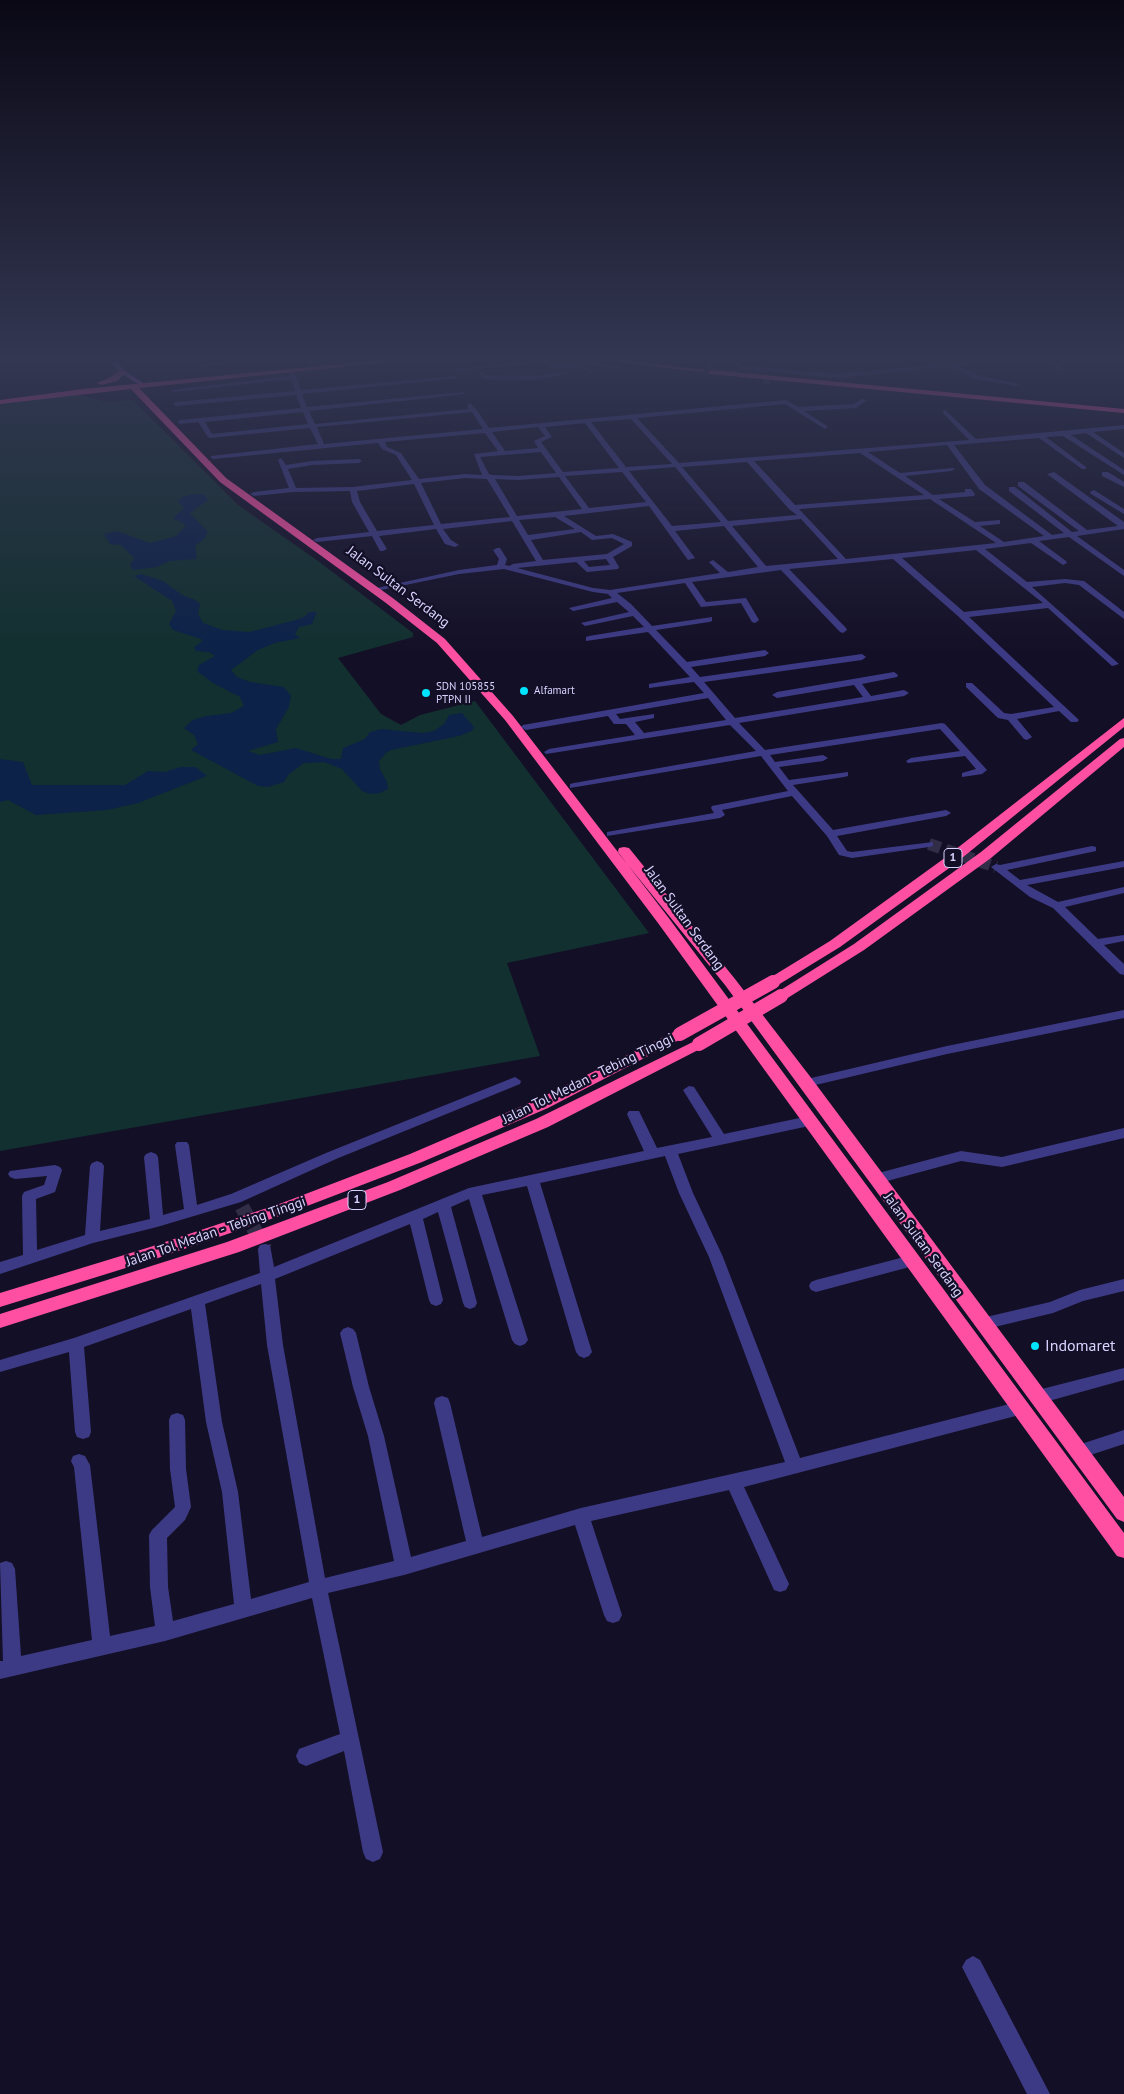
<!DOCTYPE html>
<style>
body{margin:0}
canvas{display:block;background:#130f26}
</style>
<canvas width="1124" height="2094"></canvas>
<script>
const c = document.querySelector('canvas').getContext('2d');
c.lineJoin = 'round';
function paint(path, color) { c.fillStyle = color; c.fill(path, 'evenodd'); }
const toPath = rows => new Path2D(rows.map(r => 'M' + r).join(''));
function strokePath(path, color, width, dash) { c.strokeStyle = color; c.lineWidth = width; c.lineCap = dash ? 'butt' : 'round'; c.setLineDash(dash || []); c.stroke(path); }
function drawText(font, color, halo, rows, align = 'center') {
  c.font = font + ' "PT Sans",sans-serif'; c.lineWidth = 4.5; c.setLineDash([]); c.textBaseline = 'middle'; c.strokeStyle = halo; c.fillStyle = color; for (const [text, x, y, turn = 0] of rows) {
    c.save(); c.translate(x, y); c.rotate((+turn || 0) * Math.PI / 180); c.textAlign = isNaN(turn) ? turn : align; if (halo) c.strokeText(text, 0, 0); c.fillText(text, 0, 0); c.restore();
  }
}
paint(toPath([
 [76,393,105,402,133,400,238,505,318,561,413,633,413,637,338,658,381,714,401,725,420,715,475,701,649,933,507,963,540,1056,0,1151,0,403]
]), '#12302f');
paint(toPath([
 [193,494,204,494,208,500,190,513,208,532,204,539,195,546,197,559,169,561,157,567,133,570,130,565,134,558,121,545,110,544,104,534,117,531,150,543,176,536,186,525,173,518,184,508,178,501,182,497],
 [141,574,163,581,182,595,195,600,200,604,198,614,203,623,223,630,249,632,296,620,306,616,309,612,317,612,312,624,299,627,295,634,300,638,275,643,258,650,231,670,237,677,250,682,284,687,291,696,289,707,276,729,278,742,248,751,260,755,296,748,331,759,341,759,343,748,365,739,370,732,382,729,423,733,434,731,444,724,449,715,462,713,474,727,472,731,459,736,391,750,386,753,379,761,380,769,387,782,388,789,380,793,370,794,362,791,342,769,324,762,304,763,289,774,284,782,268,787,258,786,191,750,198,744,194,735,184,728,193,720,206,716,231,713,244,706,240,697,213,683,197,671,199,665,215,656,209,652,196,651,194,647,202,642,201,639,173,630,169,624,176,611,172,601,134,576],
 [0,759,23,762,32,785,125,785,148,771,165,772,180,767,196,767,207,776,138,803,107,810,36,815,8,800,0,802]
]), '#0c2248');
strokePath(toPath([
 [929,844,996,867]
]), '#312d47', 12, [12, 5.5]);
strokePath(toPath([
 [242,1207,265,1249]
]), '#312d47', 15, [15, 8]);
strokePath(toPath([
 [706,366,716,367],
 [763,380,770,381]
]), '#312d47', 8, [8, 4.5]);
paint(toPath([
 [232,360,245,361,200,367,197,365,232,360],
 [305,360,311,360,315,370,311,370,305,360],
 [534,360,548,360,553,365,581,363,575,361,584,360,620,367,617,369,582,363,593,371,591,374,580,367,552,369,544,363,458,371,455,369,534,360],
 [728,360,735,360,743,365,836,374,983,360,1007,360,958,366,978,375,1019,384,1016,386,976,379,949,367,836,378,741,369,728,360],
 [1044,360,1051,360,1066,370,1061,371,1044,360],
 [291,369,294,371,301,390,456,376,459,378,302,394,307,407,463,392,466,394,309,411,315,424,469,409,467,405,470,403,476,409,489,428,786,400,798,407,854,404,862,399,867,400,856,408,804,411,827,426,828,427,825,429,785,404,637,418,679,463,969,440,943,413,942,412,945,410,976,439,1124,425,1124,429,1093,432,1124,453,1124,458,1086,433,1071,435,1124,470,1124,475,1063,436,1046,437,1086,467,1086,469,1082,469,1039,438,954,445,985,485,1052,535,1064,533,1009,491,1009,487,1015,487,1072,532,1079,531,1018,486,1018,482,1024,482,1087,530,1118,526,1047,474,1054,472,1124,522,1124,529,1077,536,1124,570,1124,576,1069,537,1039,541,1066,561,1067,563,1063,565,1031,543,985,549,1027,582,1065,579,1084,581,1124,612,1124,619,1079,585,1065,583,1032,587,1119,664,1112,666,1048,608,969,617,1079,720,1077,722,1071,722,1059,711,1017,719,1032,737,1027,740,1024,739,1008,720,998,718,966,687,966,683,972,683,1004,713,1011,714,1054,707,959,617,893,559,789,569,846,628,847,630,843,633,840,632,781,570,692,582,706,602,746,598,759,620,755,623,752,622,741,603,701,607,685,583,617,593,631,604,652,626,712,617,712,621,709,622,656,630,687,662,765,650,769,653,765,656,691,667,700,677,862,654,866,657,862,660,704,682,735,718,863,697,854,685,777,698,772,695,777,692,894,672,898,675,897,677,862,684,871,696,904,690,909,693,904,696,739,723,765,750,942,723,945,724,987,770,982,774,962,777,962,773,976,769,965,756,908,763,906,761,911,758,960,751,940,729,770,755,775,762,823,755,828,758,823,761,779,767,789,780,848,772,848,776,844,777,793,785,833,830,946,810,951,813,946,816,837,836,847,851,852,852,933,842,933,846,929,847,852,858,839,855,827,836,792,796,722,810,725,815,720,818,607,836,607,832,714,813,711,808,712,806,788,791,761,756,570,788,570,784,574,783,756,751,730,725,546,754,544,752,549,749,635,735,626,724,614,724,608,716,526,730,521,727,523,725,704,693,694,682,649,688,649,684,690,677,648,632,586,641,586,637,589,636,644,627,633,616,585,626,581,623,629,612,617,602,573,611,569,608,612,598,608,594,593,592,504,569,459,574,381,590,377,588,459,570,497,565,499,559,493,550,497,548,500,548,507,559,505,565,509,566,513,564,536,561,512,521,443,529,451,540,459,545,455,547,445,544,436,529,379,536,387,549,383,551,380,551,372,536,317,542,313,540,317,538,369,532,352,502,350,491,293,492,254,496,250,494,254,492,289,488,278,460,281,458,286,465,312,461,359,459,362,461,359,463,312,465,288,469,296,488,353,487,412,480,396,455,382,449,378,443,213,459,211,458,211,456,318,444,310,428,210,438,208,437,198,422,180,424,177,422,180,420,301,408,296,395,176,406,173,404,176,402,295,391,291,379,174,392,171,390,290,376,288,371,291,369],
 [303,412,308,424,212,434,205,422,303,412],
 [472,412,483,429,324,444,317,427,472,412],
 [631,419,672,464,626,467,591,422,631,419],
 [585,423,619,468,563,472,541,442,552,437,545,427,585,423],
 [538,427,545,436,534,441,538,448,505,451,492,432,538,427],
 [485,433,498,451,474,454,482,475,465,474,419,479,401,453,387,447,385,442,485,433],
 [947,445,979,489,1044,536,1004,542,980,526,1000,524,1000,520,975,522,939,499,974,496,975,494,971,489,965,489,965,492,933,495,905,476,951,471,955,469,953,468,900,473,868,452,947,445],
 [541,452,556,473,518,476,492,475,489,474,480,457,541,452],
 [860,453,924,495,795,505,754,461,860,453],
 [747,462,789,509,797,515,728,521,682,467,747,462],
 [675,467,721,522,672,526,629,471,675,467],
 [622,472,646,502,589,508,565,476,622,472],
 [559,477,582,509,517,516,495,479,518,480,559,477],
 [465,478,487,479,510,517,441,524,421,483,465,478],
 [414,484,434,525,377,531,360,502,357,491,414,484],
 [930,499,996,543,846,559,799,509,930,499],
 [649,506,688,560,695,558,675,531,724,526,758,567,728,572,713,560,709,562,720,573,610,590,593,588,517,568,576,562,587,572,618,569,619,567,613,557,632,546,632,542,613,534,596,536,564,516,649,506],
 [555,517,575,529,528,535,519,520,555,517],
 [801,519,838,559,766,566,732,526,801,519],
 [581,532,592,540,612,538,624,544,607,554,543,560,531,540,581,532],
 [976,550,1043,603,964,612,902,558,976,550],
 [606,559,610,565,589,567,584,561,606,559],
 [708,698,726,720,644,733,635,722,654,718,654,714,620,719,616,714,708,698],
 [482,371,486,375,532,376,566,372,569,374,532,380,484,379,479,373,482,371],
 [1102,472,1108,472,1124,482,1124,487,1102,476,1102,472],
 [1094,490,1124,509,1124,514,1091,494,1090,492,1094,490],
 [1092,846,1096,847,1096,851,1007,870,1020,880,1124,861,1124,867,1027,885,1058,902,1124,887,1124,893,1065,907,1098,939,1124,935,1124,941,1104,945,1124,964,1124,975,1120,974,1053,908,1030,897,991,867,996,864,1000,865,1092,846],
 [1124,1010,1124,1018,947,1054,807,1087,801,1083,807,1079,947,1046,1124,1010],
 [515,1077,521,1081,520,1084,336,1159,241,1202,157,1227,93,1243,0,1274,0,1262,23,1255,22,1196,24,1192,44,1185,47,1176,15,1179,10,1177,8,1174,10,1171,55,1165,60,1167,62,1170,55,1192,36,1199,37,1250,85,1235,90,1166,92,1163,97,1161,102,1163,104,1166,100,1231,150,1219,144,1157,146,1154,151,1152,156,1154,158,1157,163,1215,184,1209,175,1145,177,1142,187,1142,189,1145,197,1205,231,1194,326,1153,515,1077],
 [689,1086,694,1087,724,1134,809,1116,816,1121,809,1126,678,1154,693,1193,723,1257,800,1458,1021,1401,1027,1403,1029,1408,1027,1413,744,1487,789,1584,786,1590,780,1592,774,1590,729,1490,591,1521,622,1615,619,1621,613,1623,607,1621,604,1615,575,1525,404,1575,328,1593,383,1852,380,1859,373,1862,366,1859,363,1852,344,1751,306,1766,299,1763,296,1756,299,1749,340,1734,312,1598,165,1641,0,1679,0,1661,3,1661,0,1563,6,1561,12,1563,15,1569,21,1656,92,1640,74,1467,71,1461,73,1456,79,1454,85,1456,90,1465,110,1636,155,1626,150,1587,149,1535,152,1530,175,1507,170,1469,169,1420,171,1415,177,1413,183,1415,185,1420,186,1469,191,1507,185,1520,167,1538,168,1587,173,1621,234,1604,222,1492,206,1422,191,1309,84,1347,91,1432,89,1437,83,1439,77,1437,75,1432,69,1352,0,1372,0,1360,74,1338,260,1273,258,1249,260,1245,265,1244,270,1245,274,1267,469,1188,644,1151,627,1114,629,1111,639,1111,657,1148,712,1137,683,1090,689,1086],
 [665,1156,679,1193,709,1257,785,1462,581,1508,482,1537,450,1403,448,1398,442,1396,436,1398,434,1403,466,1541,411,1557,384,1436,369,1387,356,1333,353,1329,348,1327,343,1329,340,1333,353,1387,368,1436,394,1561,325,1578,283,1345,275,1279,410,1224,429,1300,431,1304,436,1306,441,1304,443,1300,423,1219,438,1212,463,1303,465,1307,470,1309,475,1307,477,1303,451,1207,469,1199,512,1340,515,1344,520,1346,525,1344,528,1340,482,1195,527,1186,576,1352,579,1356,584,1358,589,1356,592,1352,540,1183,665,1156],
 [261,1284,267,1345,309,1582,251,1599,238,1492,222,1422,205,1304,261,1284],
 [1124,1128,1124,1138,1002,1167,961,1161,876,1184,871,1183,869,1179,871,1175,961,1151,1002,1157,1124,1128],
 [912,1255,917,1257,919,1261,917,1265,816,1292,811,1290,809,1286,811,1282,816,1280,912,1255],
 [1124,1279,1124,1291,1083,1301,1053,1313,982,1330,977,1328,974,1324,977,1320,982,1318,1050,1302,1080,1290,1124,1279],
 [1124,1368,1124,1380,1038,1404,1032,1402,1030,1397,1032,1392,1038,1390,1124,1368],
 [1124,1430,1124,1444,1078,1459,1072,1457,1070,1452,1072,1447,1124,1430],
 [973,1956,980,1960,1050,2094,1027,2094,962,1967,966,1960,973,1956]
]), '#3d3a85');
paint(toPath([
 [108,360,115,360,125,371,146,385,141,386,121,373,108,360]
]), '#c25bff');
paint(toPath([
 [382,360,409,360,139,388,226,478,394,599,445,639,513,716,668,917,1124,1533,1124,1558,1117,1556,658,923,505,720,437,643,386,603,220,482,131,389,0,404,0,400,83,389,382,360],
 [598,360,625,360,706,370,702,372,598,360],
 [120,370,127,372,117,381,101,385,97,383,111,377,120,370],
 [712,370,1124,409,1124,413,709,374,708,372,712,370],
 [1124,718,1124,727,952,866,840,947,778,985,768,985,766,982,768,979,830,941,942,860,1124,718],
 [1124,738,1124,747,991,858,864,950,786,999,776,999,774,996,776,993,854,944,981,852,1120,739,1124,738],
 [624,847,629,848,735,979,812,1079,1124,1497,1124,1522,1117,1519,725,985,619,854,618,851,619,848,624,847],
 [680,1029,685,1031,687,1034,685,1037,548,1108,422,1162,294,1211,158,1258,0,1307,0,1293,147,1248,282,1203,410,1154,536,1100,680,1029],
 [699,1039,704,1041,706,1044,704,1047,548,1127,400,1190,239,1252,0,1328,0,1314,227,1242,388,1182,536,1119,699,1039]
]), '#ff4fa3');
strokePath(toPath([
 [680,1034,773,982],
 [699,1044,781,996]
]), '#ff4fa3', 14);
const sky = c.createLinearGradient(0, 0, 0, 653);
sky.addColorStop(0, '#0a0815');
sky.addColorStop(0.55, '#333752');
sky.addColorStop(1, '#33375200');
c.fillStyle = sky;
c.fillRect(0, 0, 1124, 653);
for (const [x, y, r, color] of [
 [524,691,5,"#00e5ff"],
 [426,693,5,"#00e5ff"],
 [1035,1346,5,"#00e5ff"]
]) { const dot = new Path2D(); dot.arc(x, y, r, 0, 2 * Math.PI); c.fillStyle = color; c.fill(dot); strokePath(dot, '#130f26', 2); }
drawText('11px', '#d9d4ff', '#130f26', [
 ["SDN 105855",436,687],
 ["PTPN II",436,700],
 ["Alfamart",534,691]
], 'left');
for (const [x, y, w] of [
 [953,858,18],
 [357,1200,18]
]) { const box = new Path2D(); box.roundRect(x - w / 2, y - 9.5, w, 19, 4); c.fillStyle = '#130f26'; c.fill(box); strokePath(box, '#d9d4ff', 1); }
drawText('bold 12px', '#d9d4ff', null, [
 ["1",953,858],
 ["1",357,1200]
]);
drawText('14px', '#d9d4ff', '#130f26', [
 ["Jalan Sultan Serdang",398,587,37],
 ["Jalan Sultan Serdang",684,918,54],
 ["Jalan Tol Medan - Tebing Tinggi",588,1079,-26],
 ["Jalan Tol Medan - Tebing Tinggi",216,1232,-19],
 ["Jalan Sultan Serdang",923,1245,54]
]);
drawText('16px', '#d9d4ff', '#130f26', [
 ["Indomaret",1045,1346]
], 'left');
</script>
